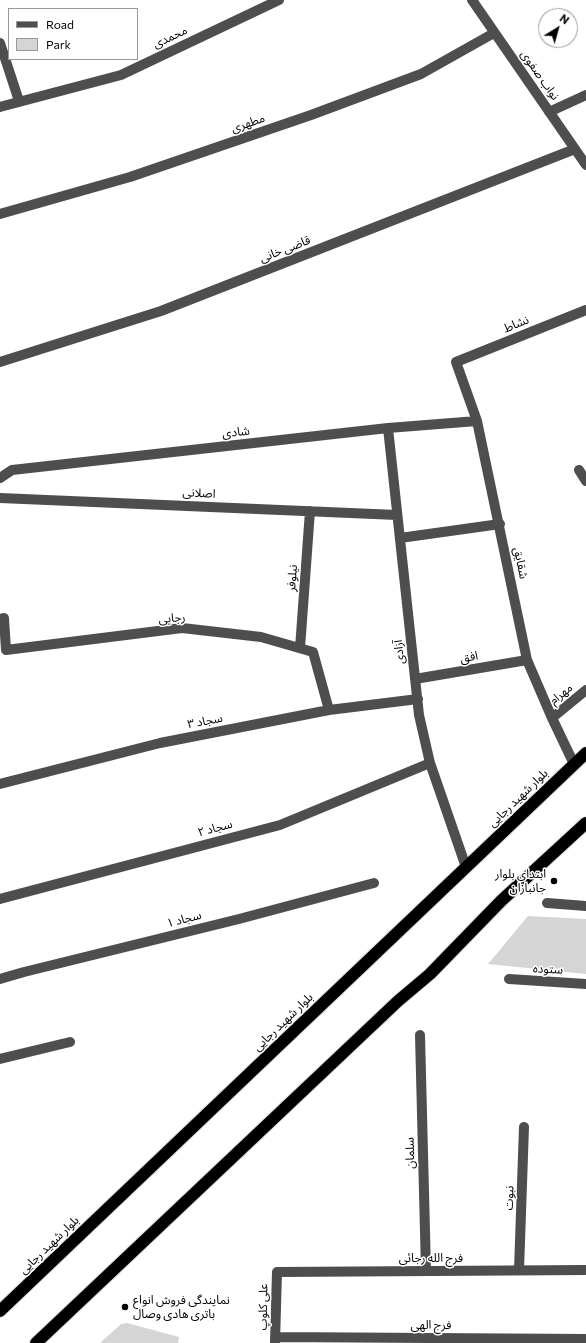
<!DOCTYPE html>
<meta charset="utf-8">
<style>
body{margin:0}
#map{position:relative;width:586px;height:1343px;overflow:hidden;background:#fff;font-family:Commissioner,sans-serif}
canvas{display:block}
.legend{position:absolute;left:8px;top:8px;width:130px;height:52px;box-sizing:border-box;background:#fff;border:1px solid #999;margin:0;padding:5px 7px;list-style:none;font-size:12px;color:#000}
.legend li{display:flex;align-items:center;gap:8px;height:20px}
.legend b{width:20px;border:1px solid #999}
.north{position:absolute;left:538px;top:8px;width:40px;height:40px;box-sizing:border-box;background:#fff;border:1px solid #999;border-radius:50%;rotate:37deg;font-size:11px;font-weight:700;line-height:16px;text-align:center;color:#000}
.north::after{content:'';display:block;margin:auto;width:14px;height:18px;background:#000;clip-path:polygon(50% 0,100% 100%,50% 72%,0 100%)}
</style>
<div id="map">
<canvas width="586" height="1343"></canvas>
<ul class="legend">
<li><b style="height:5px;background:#4e4e4e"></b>Road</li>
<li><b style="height:11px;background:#d5d5d5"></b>Park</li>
</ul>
<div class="north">N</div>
</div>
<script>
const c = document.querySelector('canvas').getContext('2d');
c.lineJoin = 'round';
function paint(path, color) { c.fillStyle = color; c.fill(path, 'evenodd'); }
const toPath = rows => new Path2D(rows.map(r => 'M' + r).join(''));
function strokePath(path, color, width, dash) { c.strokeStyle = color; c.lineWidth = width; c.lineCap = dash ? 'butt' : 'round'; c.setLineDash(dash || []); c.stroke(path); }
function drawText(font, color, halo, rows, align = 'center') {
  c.font = font + ' Commissioner,"Noto Sans Arabic",sans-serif'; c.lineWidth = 3; c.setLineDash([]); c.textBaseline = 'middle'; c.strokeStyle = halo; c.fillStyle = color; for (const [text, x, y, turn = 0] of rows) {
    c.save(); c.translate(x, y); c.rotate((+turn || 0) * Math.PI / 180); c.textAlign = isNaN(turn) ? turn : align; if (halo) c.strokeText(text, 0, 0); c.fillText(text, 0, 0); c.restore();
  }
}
paint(toPath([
 [528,916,586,919,586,974,488,964],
 [127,1323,179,1337,178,1343,100,1343,121,1324]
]), '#d5d5d5');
const highway = toPath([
 [0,1311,586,753],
 [36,1343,398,1001,430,974,501,901,586,823]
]);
strokePath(highway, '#dbdbdb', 14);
strokePath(toPath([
 [472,0,586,165],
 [0,43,19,101],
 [0,107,121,75,279,0],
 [549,112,586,95],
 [0,214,130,177,311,115,421,74,494,33],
 [0,362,161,311,575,149],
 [388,428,419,715,430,763,466,867],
 [579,470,586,481],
 [0,478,12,470,388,428,477,421],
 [0,498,397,515],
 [400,538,500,524],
 [0,619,4,618,6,650,182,628,261,637,313,652,329,710],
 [300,648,310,511],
 [415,679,527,660],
 [552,718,586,690],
 [574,764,552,718,527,660,477,421,456,362,586,310],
 [0,784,160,743,329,710,418,699],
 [0,899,280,825,430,763],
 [547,903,586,906],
 [0,979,24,972,239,919,374,883],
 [509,979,586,984],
 [420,1035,426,1271],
 [0,1059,70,1042],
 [519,1270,524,1127],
 [275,1337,586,1339],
 [275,1343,277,1272,586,1270]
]), '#4e4e4e', 10);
strokePath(highway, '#000', 12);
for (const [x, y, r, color] of [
 [554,881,4,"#000"],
 [125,1307,4,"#000"]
]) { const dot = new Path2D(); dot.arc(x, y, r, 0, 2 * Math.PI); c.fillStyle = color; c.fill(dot); strokePath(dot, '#fff', 1.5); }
drawText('12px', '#000', '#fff', [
 ["محمدی",170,37,-25],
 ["نواب صفوی",540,75,55],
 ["مطهری",248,123,-19],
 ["قاضی خانی",285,249,-21],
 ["نشاط",516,324,-22],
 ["شادی",236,432,-6],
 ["اصلانی",199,493,3],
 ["شقایق",521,563,79],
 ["نیلوفر",292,578,-86],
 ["رجایی",172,618,-4],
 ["آزادی",399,652,-96],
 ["افق",469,657,-10],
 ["مهرام",561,694,-39],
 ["سجاد ۳",205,721,-11],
 ["بلوار شهید رجایی",518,798,-44],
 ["سجاد ۲",215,828,-15],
 ["سجاد ۱",184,919,-14],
 ["ستوده",548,969,3],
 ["بلوار شهید رجایی",283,1022,-44],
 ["سلمان",410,1153,-91],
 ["نبوت",509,1198,-88],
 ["بلوار شهید رجایی",49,1245,-44],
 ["فرج الله رجائی",431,1258],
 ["علی کلوپ",263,1307,-89],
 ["فرج الهی",431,1325]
]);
drawText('12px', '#000', '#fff', [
 ["ابتدای بلوار",546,874],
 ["جانبازان",546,888],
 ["نمایندگی فروش انواع",133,1300,"left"],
 ["باتری هادی وصال",133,1314,"left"]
], 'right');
</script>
